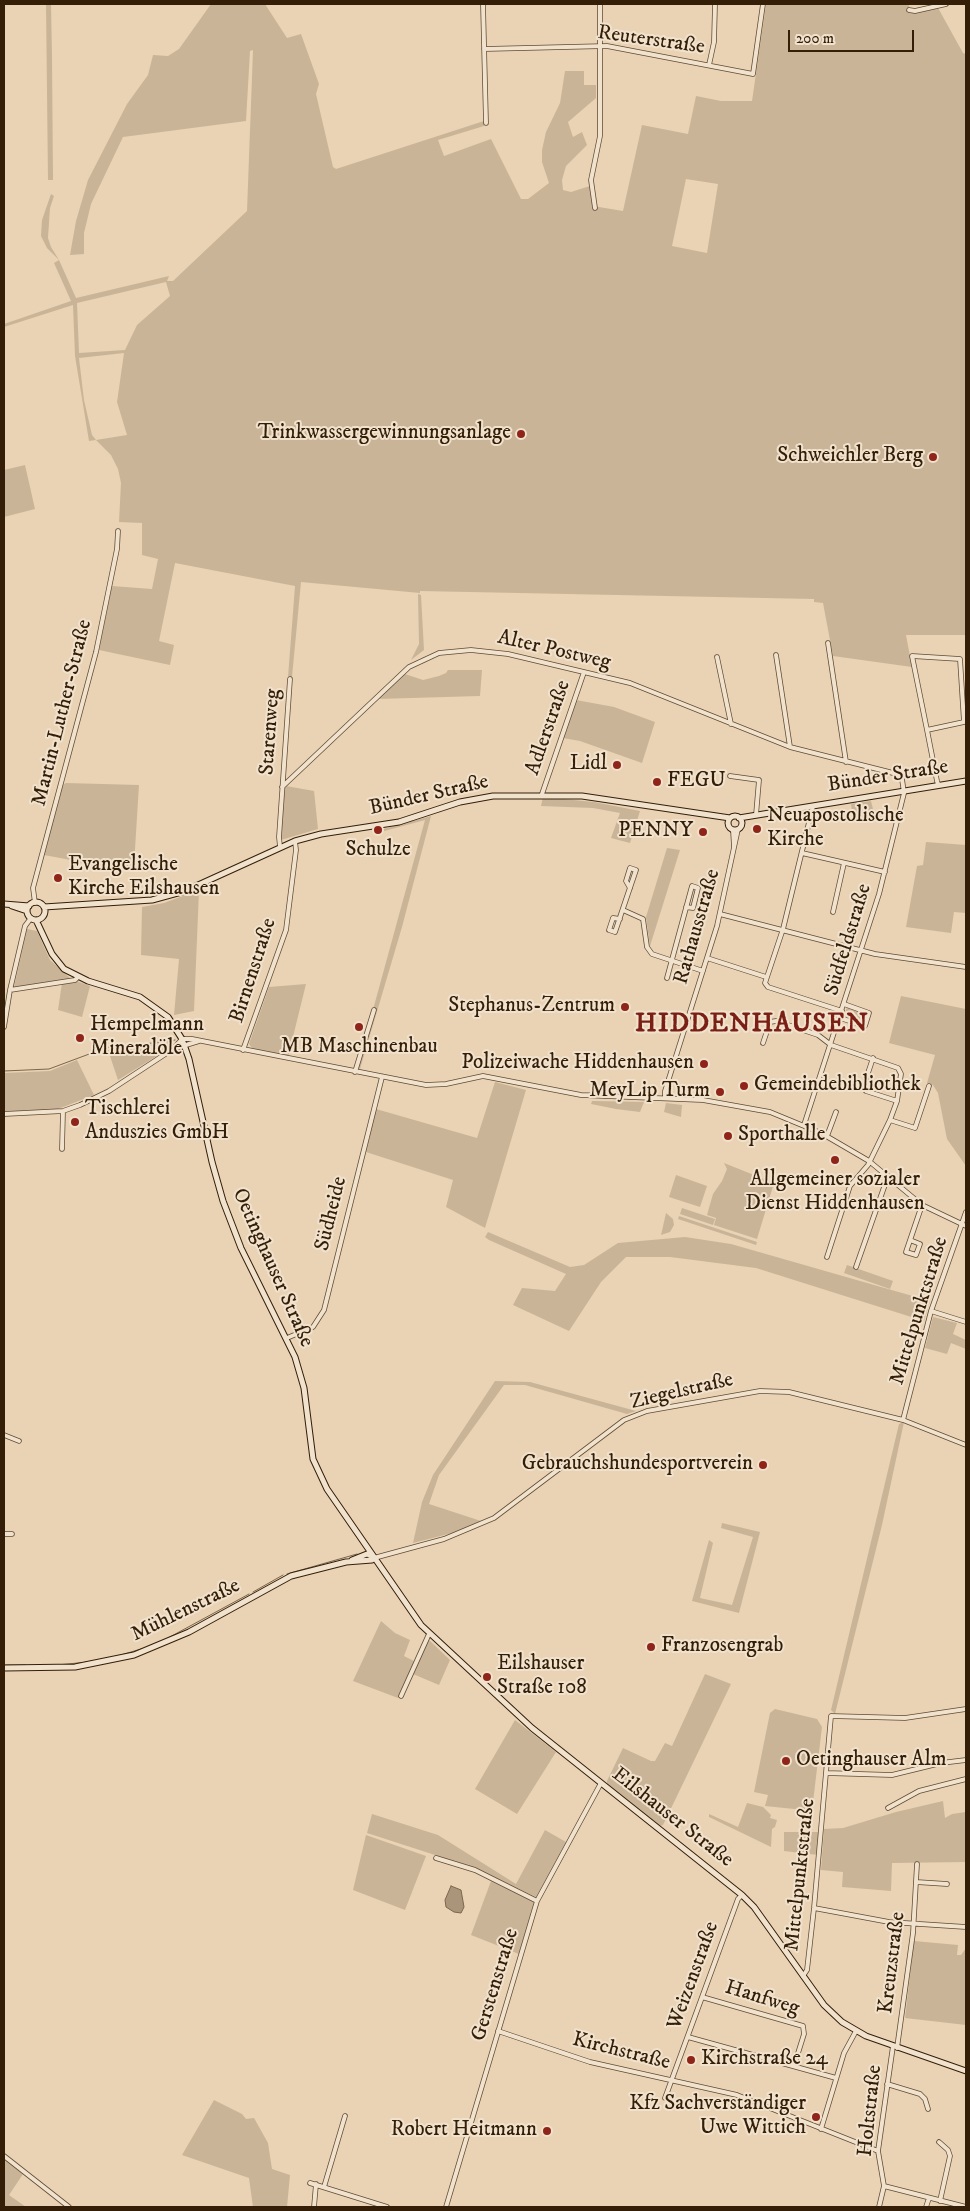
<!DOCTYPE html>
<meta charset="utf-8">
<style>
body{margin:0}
#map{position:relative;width:970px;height:2211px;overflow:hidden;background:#e9d3b4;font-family:"IM FELL DW Pica",serif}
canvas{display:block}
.frame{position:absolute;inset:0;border:5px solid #341e08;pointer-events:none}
.scale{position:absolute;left:788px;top:30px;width:126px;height:22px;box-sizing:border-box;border:2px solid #341e08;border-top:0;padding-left:6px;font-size:15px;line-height:18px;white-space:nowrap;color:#341e08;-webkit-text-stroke:4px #f1e2ce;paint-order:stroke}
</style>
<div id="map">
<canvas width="970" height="2211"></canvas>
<div class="frame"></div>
<div class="scale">200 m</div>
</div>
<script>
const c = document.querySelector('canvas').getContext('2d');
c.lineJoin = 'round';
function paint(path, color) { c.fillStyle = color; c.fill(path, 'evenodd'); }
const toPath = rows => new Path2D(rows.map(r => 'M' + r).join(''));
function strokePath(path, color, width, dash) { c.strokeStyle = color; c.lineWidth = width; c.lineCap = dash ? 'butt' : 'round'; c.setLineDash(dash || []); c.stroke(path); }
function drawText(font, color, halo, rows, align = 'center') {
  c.font = font + ' "IM FELL DW Pica",serif'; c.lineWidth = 4; c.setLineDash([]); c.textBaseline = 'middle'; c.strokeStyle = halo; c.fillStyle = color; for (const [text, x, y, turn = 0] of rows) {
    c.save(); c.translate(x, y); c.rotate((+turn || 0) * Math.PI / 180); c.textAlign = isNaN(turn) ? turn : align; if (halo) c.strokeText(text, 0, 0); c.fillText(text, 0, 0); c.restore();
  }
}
paint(toPath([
 [46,4,51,4,52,57,53,180,48,180],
 [211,4,265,4,287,38,301,34,319,84,316,94,333,167,336,169,484,121,484,126,438,140,444,156,491,139,521,199,528,199,549,183,542,162,542,150,546,132,560,103,565,71,584,71,584,85,596,85,596,98,568,122,573,137,582,132,587,145,566,166,562,180,563,190,571,192,590,186,593,206,623,211,642,125,688,134,696,96,721,101,752,101,766,4,908,4,912,13,937,6,963,53,966,54,966,635,906,635,912,667,833,656,823,603,814,602,814,599,420,591,420,593,301,582,292,677,288,677,295,586,175,563,159,641,174,645,170,665,99,650,112,586,152,589,158,559,142,555,142,523,119,522,121,483,118,469,111,455,96,440,89,441,75,356,73,305,4,327,4,324,71,301,54,263,59,260,47,248,41,236,42,220,51,194,54,196,50,208,48,238,51,247,59,260,76,298,169,276,167,281,173,281,247,211,253,50,250,51,246,121,123,137,91,204,84,233,84,254,70,255,76,221,88,180,127,104,148,75,153,55,168,56,179,49],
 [686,179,718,184,707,253,672,246],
 [166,282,170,296,137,325,125,350,79,353,77,303],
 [124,353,117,402,127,435,96,440,92,435,84,400,79,358],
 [25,465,35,509,4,517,4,470],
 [418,594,421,595,424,650,411,660,419,644],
 [448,670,482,670,480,696,377,699,405,674,423,680,439,676,446,673],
 [576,700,614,707,655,722,642,763,580,741,563,738],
 [66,783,139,785,134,865,103,870,76,861,44,855,63,785],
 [286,786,314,791,318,829,281,840,283,793],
 [543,797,594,802,640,811,630,843,611,838,620,813,593,808,541,806],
 [871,801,875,817,856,818,852,812,851,804],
 [431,816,402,927,360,1069,357,1068,425,820,377,833,380,830],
 [926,842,966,845,966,913,954,912,951,933,906,927,917,866,923,865],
 [667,848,680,850,650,946,646,917],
 [199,890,194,1011,174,1015,179,959,141,955,142,907,164,903],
 [27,929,37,931,50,960,71,979,14,987],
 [74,980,90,986,82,1017,58,1010,62,983],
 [306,984,288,1057,252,1048,249,1044,269,987],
 [901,996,966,1009,966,1166,947,1139,938,1093,933,1085,927,1083,935,1055,889,1043],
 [847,1007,864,1013,865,1020,861,1023,844,1017],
 [174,1041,168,1049,118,1080,108,1050],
 [77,1060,94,1095,58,1109,41,1112,4,1111,4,1073,50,1071],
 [495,1082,526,1090,485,1228,446,1207,453,1180,366,1152,376,1109,477,1138],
 [592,1101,594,1101,644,1102,640,1112,616,1109,591,1104],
 [666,1103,682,1105,681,1117,664,1112],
 [724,1163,774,1183,757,1239,714,1225,716,1218,707,1215,713,1194,722,1181,727,1169],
 [676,1175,707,1186,700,1207,669,1197],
 [682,1208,715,1219,713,1225,680,1214],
 [666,1213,673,1219,674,1225,670,1232,661,1235],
 [679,1216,757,1242,756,1245,678,1219],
 [488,1232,570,1267,584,1265,618,1243,685,1237,731,1244,930,1301,924,1321,756,1268,670,1257,626,1257,601,1282,569,1331,513,1305,522,1288,555,1291,566,1274,489,1240,485,1237],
 [847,1265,893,1281,890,1289,844,1273],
 [933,1317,957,1323,953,1334,966,1340,966,1349,951,1343,947,1354,925,1348],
 [495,1381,530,1382,636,1411,627,1414,525,1385,504,1385,439,1475,429,1504,481,1521,460,1531,413,1543,422,1502,433,1475],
 [904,1422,882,1525,835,1714,831,1710,899,1424],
 [722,1523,760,1532,739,1613,692,1601,709,1540,713,1543,700,1598,732,1605,753,1537,721,1528],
 [381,1621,395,1633,410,1640,404,1656,414,1661,398,1698,353,1681],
 [429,1640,450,1660,439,1685,413,1674,426,1641],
 [705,1674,731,1684,663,1825,660,1826,607,1784,607,1781,623,1748,651,1761,655,1761,665,1743,672,1746],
 [775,1709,817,1719,822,1727,813,1802,804,1810,765,1806,768,1795,754,1792,770,1713],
 [515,1720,556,1752,517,1814,475,1789],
 [943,1801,945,1818,952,1814,966,1812,966,1862,892,1863,891,1891,842,1887,843,1872,821,1870,824,1829,843,1828,896,1812],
 [747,1803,763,1807,771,1815,770,1818,777,1820,775,1827,772,1829,771,1847,709,1817,709,1814,738,1827],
 [372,1814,438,1835,516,1884,545,1830,566,1842,536,1897,475,1868,367,1833],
 [784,1832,820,1832,818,1855,784,1851],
 [366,1835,426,1856,405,1910,353,1890],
 [491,1881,534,1902,519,1954,471,1935],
 [914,1941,958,1945,957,1955,961,1955,966,1948,966,2025,905,2018],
 [214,2100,242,2114,246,2119,254,2118,268,2143,272,2169,290,2175,287,2207,253,2207,249,2178,182,2155],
 [4,2159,23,2174,9,2195,26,2207,4,2207]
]), '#cab497');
const water = toPath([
 [451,1886,461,1890,464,1907,461,1913,454,1912,446,1907,445,1900,451,1886]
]);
paint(water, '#ab957a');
strokePath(water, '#7b654c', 1);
strokePath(toPath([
 [4,1071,49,1069,108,1047,114,1048,175,1040],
 [287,1574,357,1554],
 [253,1592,283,1575],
 [168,1638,249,1594],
 [121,1655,141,1649],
 [4,1665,25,1665],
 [57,1665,88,1662]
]), '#7b654c', 1);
const street = toPath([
 [483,4,486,123],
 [909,10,915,11,946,4],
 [484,49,607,46,753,74,763,4],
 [709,65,714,42,715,4],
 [595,208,591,180,600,136,600,4],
 [828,643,846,762],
 [776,655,790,747],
 [717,657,731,724],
 [927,730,964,722,960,659,912,656,927,730,937,781,938,784],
 [730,776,759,780,756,815],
 [282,787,409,667,439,653,471,650,508,654,630,683,790,747,897,774,902,779,904,793,879,894,804,1125],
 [542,794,584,672],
 [813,806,783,929,765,983,768,987,842,1011],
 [733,830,734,847],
 [280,847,279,837,290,679],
 [802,853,885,872],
 [35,903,33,888,96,652,117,549,118,531],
 [623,910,643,919,647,947,652,954,703,971],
 [833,912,844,863],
 [720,914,875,954,966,967],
 [620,919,613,918,609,930,615,932,636,870,630,868,626,881,630,888],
 [707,958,766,977],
 [667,978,692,886,698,888,693,908,686,907],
 [10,990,75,980,78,977],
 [840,1018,865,1026,869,1013,844,1004],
 [4,1027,10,990,25,926,31,918],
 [763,1043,770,1022,776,1021,818,1035,831,1045,898,1068,901,1074,897,1101,890,1120,868,1165,850,1186,827,1257],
 [173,1049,199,1041],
 [243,1050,286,930,296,850,295,841],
 [355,1072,374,1010],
 [866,1079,873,1058],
 [866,1091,897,1101],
 [665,1098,665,1091,717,926,738,829],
 [4,1114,63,1111,80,1105,109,1091,173,1049,182,1039,192,1039,426,1085,446,1084,483,1076,581,1095,703,1100,770,1112,821,1133,869,1161,922,1205,966,1226],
 [890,1120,915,1128,929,1086],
 [827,1136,836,1112],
 [62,1149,63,1111],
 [910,1240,920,1244,916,1255,906,1252,922,1205],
 [856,1267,888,1176],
 [931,1311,966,1322],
 [287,1338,313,1327,324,1310,382,1077],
 [903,1420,931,1311,966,1212],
 [4,1435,19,1441],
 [4,1534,12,1534],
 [374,1558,444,1539,494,1518,624,1420,647,1411,760,1391,789,1392,903,1420,966,1445],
 [401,1696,429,1634],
 [826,1773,892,1775,941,1763,966,1760],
 [888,1808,919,1791,966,1779],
 [436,1858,475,1870,537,1901],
 [916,1882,947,1884],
 [814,1908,889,1922,966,1927],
 [803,1976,807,1970,814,1908,831,1716,905,1718,966,1709],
 [702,1997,803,2026,804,2034,794,2066],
 [498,2031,590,2062,737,2095,878,2151],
 [688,2037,836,2078],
 [897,2048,913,1933,917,1864],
 [887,2084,920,2094,925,2099,928,2109],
 [665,2098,738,1899,742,1895],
 [821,2129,844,2053,856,2031],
 [939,2142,948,2150,950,2156,940,2201],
 [4,2156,69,2207],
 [310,2183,387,2207],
 [884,2186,966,2207],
 [324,2187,345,2116],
 [314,2207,316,2184],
 [446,2207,537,1901,601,1783],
 [879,2207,884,2186,878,2151,893,2046],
 [926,2207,929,2198]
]);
const secondary = toPath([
 '728 823a7 7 0 1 1 14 0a7 7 0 1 1-14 0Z',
 [739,818,966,781],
 '27 911a9 9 0 1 1 18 0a9 9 0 1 1-18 0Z',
 [4,904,29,906],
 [12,906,27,911],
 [44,907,152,900,185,891,295,841,321,834,399,822,460,802,493,796,582,796,730,818],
 [36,920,52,954,64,969,88,981,140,997,168,1017,182,1039,189,1059,212,1162,223,1201,241,1248,295,1357,304,1388,313,1459,327,1489,421,1625,532,1728,742,1895,754,1907,824,2005,842,2022,866,2036,966,2071],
 [352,1560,367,1554,374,1557],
 [4,1668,75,1667,134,1655,189,1632,291,1576,346,1562,372,1560,374,1558]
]);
strokePath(street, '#614b33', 5.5);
strokePath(secondary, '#341e08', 7);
strokePath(street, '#f1e2ce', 4);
strokePath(secondary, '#f1e2ce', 5);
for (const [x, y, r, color] of [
 [521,434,5,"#8f2418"],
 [933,457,5,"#8f2418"],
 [617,765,5,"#8f2418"],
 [657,782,5,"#8f2418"],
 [757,829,5,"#8f2418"],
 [378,830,5,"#8f2418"],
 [703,832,5,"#8f2418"],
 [58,878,5,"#8f2418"],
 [625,1007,5,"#8f2418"],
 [359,1027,5,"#8f2418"],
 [80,1038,5,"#8f2418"],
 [704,1064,5,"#8f2418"],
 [744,1086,5,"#8f2418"],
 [720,1092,5,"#8f2418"],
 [75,1122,5,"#8f2418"],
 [728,1136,5,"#8f2418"],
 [835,1160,5,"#8f2418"],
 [763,1465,5,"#8f2418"],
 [651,1647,5,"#8f2418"],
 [487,1677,5,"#8f2418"],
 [786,1761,5,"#8f2418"],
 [691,2060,5,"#8f2418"],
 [816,2117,5,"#8f2418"],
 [547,2131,5,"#8f2418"]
]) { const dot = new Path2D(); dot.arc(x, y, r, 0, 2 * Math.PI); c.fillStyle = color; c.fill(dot); strokePath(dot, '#f1e2ce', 2); }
drawText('21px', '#341e08', '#f1e2ce', [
 ["Reuterstraße",651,41,8],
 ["Alter Postweg",554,651,13],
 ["Martin-Luther-Straße",63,713,-76],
 ["Adlerstraße",549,728,-71],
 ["Starenweg",271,732,-86],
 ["Bünder Straße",888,777,-9],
 ["Bünder Straße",429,796,-13],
 ["Rathausstraße",698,927,-74],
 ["Südfeldstraße",849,940,-73],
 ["Birnenstraße",254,971,-72],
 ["Südheide",332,1214,-76],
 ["Oetinghauser Straße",272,1268,66],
 ["Mittelpunktstraße",920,1311,-73],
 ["Ziegelstraße",682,1392,-13],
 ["Mühlenstraße",186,1611,-26],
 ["Eilshauser Straße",672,1818,38],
 ["Mittelpunktstraße",801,1875,-84],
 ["Kreuzstraße",893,1963,-83],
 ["Weizenstraße",694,1976,-70],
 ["Gerstenstraße",496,1985,-73],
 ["Hanfweg",762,1999,17],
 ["Kirchstraße",621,2052,14],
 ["Holtstraße",871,2111,-84]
]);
drawText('21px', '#341e08', '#f1e2ce', [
 ["Trinkwassergewinnungsanlage",511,434,"right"],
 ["Schweichler Berg",923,457,"right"],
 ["Lidl",607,765,"right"],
 ["FEGU",667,782],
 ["Neuapostolische",767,817],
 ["Kirche",767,841],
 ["PENNY",693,832,"right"],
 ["Schulze",378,851,"center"],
 ["Evangelische",68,866],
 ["Kirche Eilshausen",68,890],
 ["Stephanus-Zentrum",615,1007,"right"],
 ["Hempelmann",90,1026],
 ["Mineralöle",90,1050],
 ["MB Maschinenbau",359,1048,"center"],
 ["Polizeiwache Hiddenhausen",694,1064,"right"],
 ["Gemeindebibliothek",754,1086],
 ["MeyLip Turm",710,1092,"right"],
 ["Tischlerei",85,1110],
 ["Anduszies GmbH",85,1134],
 ["Sporthalle",738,1136],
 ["Allgemeiner sozialer",835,1181,"center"],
 ["Dienst Hiddenhausen",835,1205,"center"],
 ["Gebrauchshundesportverein",753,1465,"right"],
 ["Franzosengrab",661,1647],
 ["Eilshauser",497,1665],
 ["Straße 108",497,1689],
 ["Oetinghauser Alm",796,1761],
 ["Kirchstraße 24",701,2060],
 ["Kfz Sachverständiger",806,2105,"right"],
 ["Uwe Wittich",806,2129,"right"],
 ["Robert Heitmann",537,2131,"right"]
], 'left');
c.letterSpacing = '1px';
drawText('bold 26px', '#7a1f14', '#f1e2ce', [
 ["HIDDENHAUSEN",752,1026]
]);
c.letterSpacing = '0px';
</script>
